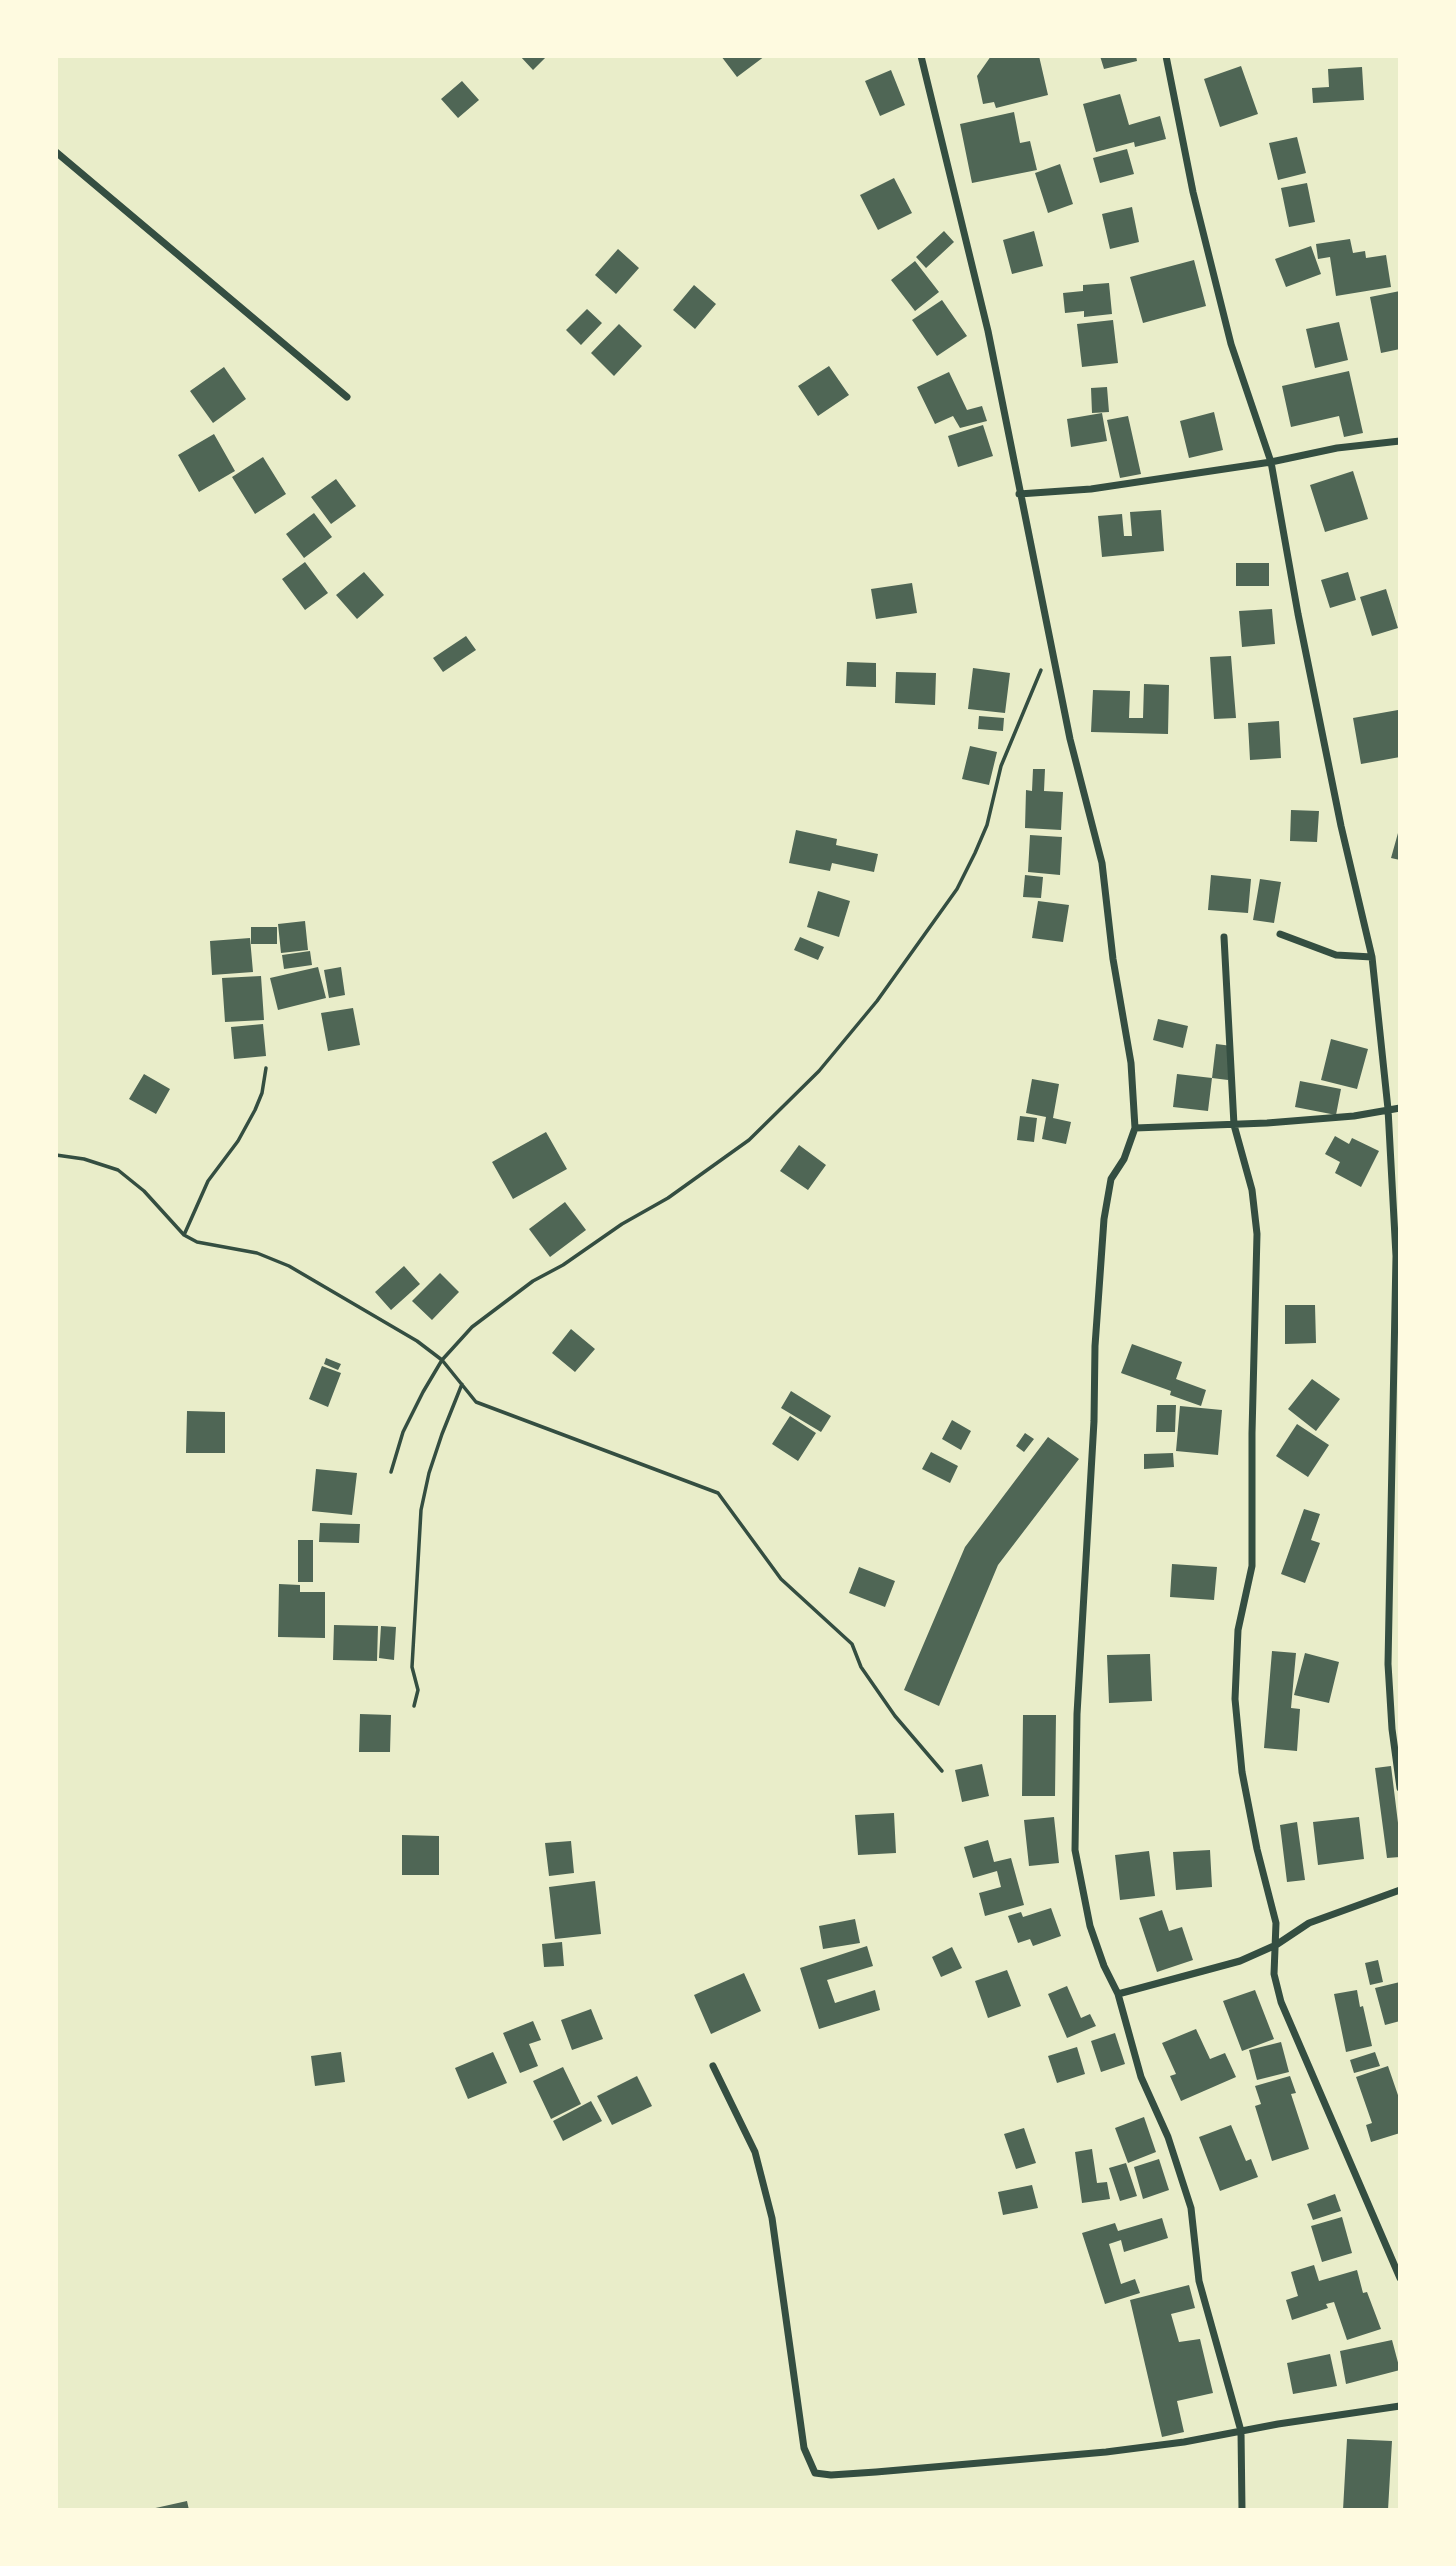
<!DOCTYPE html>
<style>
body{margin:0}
#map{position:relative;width:1456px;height:2566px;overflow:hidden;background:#e9edc9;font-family:"Asap Condensed",sans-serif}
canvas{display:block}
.frame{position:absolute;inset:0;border:58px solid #fefae0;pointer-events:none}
</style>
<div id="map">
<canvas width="1456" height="2566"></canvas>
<div class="frame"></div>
</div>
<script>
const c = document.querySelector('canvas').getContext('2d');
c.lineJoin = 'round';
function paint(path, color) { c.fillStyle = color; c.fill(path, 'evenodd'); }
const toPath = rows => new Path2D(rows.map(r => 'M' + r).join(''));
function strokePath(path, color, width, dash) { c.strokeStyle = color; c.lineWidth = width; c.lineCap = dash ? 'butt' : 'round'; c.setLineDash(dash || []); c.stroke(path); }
paint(toPath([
 [520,56,547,56,533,70],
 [721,56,765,56,737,77],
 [991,56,1039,56,1048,95,996,108,994,102,983,104,977,76],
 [1100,56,1136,56,1137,61,1104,69],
 [1241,66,1258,114,1220,127,1204,79],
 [1362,67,1364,100,1313,103,1312,88,1329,87,1328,69],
 [891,70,905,105,880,116,865,81],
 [462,81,479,100,458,118,441,99],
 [1120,94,1129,125,1160,116,1166,139,1135,147,1134,142,1096,152,1083,104],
 [1014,112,1020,143,1030,141,1037,170,972,183,960,124],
 [1297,137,1306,173,1278,180,1269,143],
 [1127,149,1134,174,1100,183,1093,158],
 [1060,164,1073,204,1048,213,1035,173],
 [894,178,912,213,878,230,860,195],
 [1307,183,1315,222,1289,227,1281,188],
 [1132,207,1139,242,1110,249,1102,214],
 [944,231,954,242,926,268,916,257],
 [1034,231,1043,266,1012,274,1003,240],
 [1350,239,1353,253,1365,251,1366,258,1386,255,1391,287,1336,296,1330,257,1318,259,1316,244],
 [1311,246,1321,274,1286,287,1275,259],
 [618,249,639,268,616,294,595,275],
 [1194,260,1206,306,1143,323,1130,277],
 [915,261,939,292,915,311,891,280],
 [1109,283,1112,314,1084,317,1084,311,1065,313,1063,293,1083,291,1083,285],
 [694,285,716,304,695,329,673,310],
 [1400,291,1400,349,1381,353,1370,297],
 [942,300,967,336,937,356,912,320],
 [587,309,602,323,581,345,566,330],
 [1113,320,1118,363,1082,367,1077,324],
 [1339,322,1348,360,1315,368,1306,329],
 [619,324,642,346,614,376,591,353],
 [829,366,849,395,818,416,798,386],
 [224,367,246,399,213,423,190,391],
 [1349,371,1363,433,1344,437,1339,416,1291,427,1282,386],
 [949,372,967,410,982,406,987,421,960,428,953,416,935,424,917,387],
 [1107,387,1109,412,1092,413,1091,388],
 [1214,412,1223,450,1189,458,1180,421],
 [1102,413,1107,441,1071,447,1067,419],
 [1128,416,1141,474,1120,478,1107,420],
 [983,425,993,456,958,467,948,436],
 [214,434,235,471,199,492,178,455],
 [263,457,286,494,255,514,232,477],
 [1353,471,1368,519,1325,532,1310,485],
 [336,479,356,506,331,524,311,497],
 [1161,510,1164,551,1102,557,1098,516,1122,514,1124,536,1132,536,1130,512],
 [314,513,332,537,304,558,286,534],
 [305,562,328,593,305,610,282,579],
 [1236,563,1269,563,1269,586,1236,586],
 [364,572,384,595,357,619,336,595],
 [1348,572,1356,600,1330,608,1321,580],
 [912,583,917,613,876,619,871,589],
 [1386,589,1398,628,1372,636,1360,597],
 [1272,609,1275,644,1242,647,1239,611],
 [466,636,476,650,443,672,433,658],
 [1231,656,1236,718,1214,719,1210,657],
 [847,662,876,663,876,687,846,686],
 [973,668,1010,673,1005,713,968,709],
 [896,672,936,673,935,705,895,703],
 [1144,684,1169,685,1168,734,1091,732,1093,690,1130,691,1129,718,1143,718],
 [1398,710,1400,757,1361,764,1353,718],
 [979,716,1004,718,1003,731,978,729],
 [1279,721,1281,758,1250,760,1248,723],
 [970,746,997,752,989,785,962,779],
 [1033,769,1045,769,1044,791,1063,792,1061,830,1025,828,1026,790,1032,791],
 [1291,810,1319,811,1317,842,1290,841],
 [796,830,837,839,836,845,878,854,874,872,832,863,830,871,789,863],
 [1398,833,1400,833,1400,860,1391,858],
 [1030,835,1062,837,1060,875,1028,872],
 [1025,875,1043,877,1041,898,1023,897],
 [1211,875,1251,879,1248,913,1208,910],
 [1260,879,1281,882,1274,923,1253,920],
 [818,891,850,901,839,937,807,927],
 [1038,901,1069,905,1063,942,1032,938],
 [305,921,308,950,281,953,278,924],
 [251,927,277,927,277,944,251,944],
 [800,937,824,947,818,960,794,950],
 [250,938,253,972,212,975,210,941],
 [310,951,312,965,284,969,282,955],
 [318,967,326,998,278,1010,270,978],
 [341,967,345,995,329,998,324,970],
 [261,976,264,1020,225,1022,222,978],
 [353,1008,360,1045,328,1051,321,1013],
 [1158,1019,1188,1026,1183,1048,1153,1040],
 [263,1024,266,1056,234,1059,231,1027],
 [1331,1039,1368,1049,1357,1089,1321,1080],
 [1216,1044,1232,1046,1228,1080,1212,1078],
 [144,1074,170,1089,156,1114,129,1099],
 [1177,1074,1212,1078,1208,1111,1173,1107],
 [1032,1079,1059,1084,1053,1118,1071,1122,1066,1144,1042,1139,1046,1117,1026,1113],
 [1300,1081,1341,1089,1336,1115,1295,1107],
 [1020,1116,1037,1118,1034,1142,1017,1140],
 [546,1132,567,1169,513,1199,492,1162],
 [1335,1136,1349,1144,1352,1138,1379,1151,1361,1187,1335,1173,1340,1162,1325,1154],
 [799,1145,826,1165,808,1190,780,1171],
 [565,1202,586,1230,550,1257,529,1229],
 [404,1266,420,1284,391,1310,375,1292],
 [440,1273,459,1292,432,1320,412,1301],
 [1285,1305,1315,1305,1316,1343,1285,1344],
 [571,1329,595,1349,575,1372,552,1353],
 [1132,1344,1182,1362,1176,1379,1206,1390,1201,1406,1170,1395,1171,1391,1121,1373],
 [326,1358,341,1364,338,1370,324,1364],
 [322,1366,341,1373,328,1407,309,1399],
 [1312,1379,1340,1399,1316,1431,1288,1409],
 [791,1391,831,1416,821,1432,781,1408],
 [1157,1405,1176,1405,1175,1432,1156,1432],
 [1180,1406,1222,1410,1218,1455,1176,1451],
 [187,1411,225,1412,225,1453,186,1453],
 [790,1416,816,1433,798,1461,772,1444],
 [952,1420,971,1431,961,1450,942,1439],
 [1297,1424,1329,1445,1308,1477,1276,1456],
 [1025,1433,1034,1439,1024,1452,1016,1446],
 [1048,1437,1079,1459,998,1565,939,1706,904,1690,965,1547],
 [931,1452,958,1466,950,1483,922,1469],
 [1173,1453,1174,1467,1144,1469,1144,1454],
 [316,1469,357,1473,352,1515,312,1511],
 [1304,1509,1320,1514,1311,1540,1320,1543,1305,1583,1281,1574],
 [320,1523,360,1524,359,1543,319,1542],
 [298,1540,313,1540,313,1582,298,1582],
 [1172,1564,1217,1567,1214,1600,1170,1597],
 [859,1567,895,1581,885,1607,849,1593],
 [279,1584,300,1585,300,1592,325,1592,325,1638,278,1637],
 [334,1625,378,1626,377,1661,333,1660],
 [381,1626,396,1627,394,1660,379,1658],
 [1272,1651,1296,1653,1291,1708,1300,1709,1297,1751,1264,1748],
 [1305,1653,1339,1662,1329,1703,1294,1695],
 [1150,1654,1152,1701,1109,1703,1107,1655],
 [360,1714,391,1715,390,1752,359,1752],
 [1023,1715,1056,1715,1055,1796,1022,1796],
 [982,1764,989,1796,962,1802,955,1770],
 [1391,1766,1400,1839,1400,1857,1387,1858,1375,1768],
 [894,1813,896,1853,858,1855,855,1815],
 [1054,1817,1059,1863,1029,1866,1024,1820],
 [1359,1817,1364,1859,1318,1865,1313,1822],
 [1297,1822,1305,1880,1287,1882,1280,1825],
 [402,1835,439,1836,439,1875,402,1875],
 [988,1840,994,1862,1011,1858,1024,1905,985,1916,979,1893,1001,1887,997,1871,973,1878,964,1847],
 [571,1841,574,1873,549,1876,545,1843],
 [1210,1850,1212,1887,1176,1890,1173,1852],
 [1149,1851,1155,1896,1120,1900,1115,1855],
 [595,1881,601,1934,555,1939,549,1887],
 [1051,1908,1061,1936,1033,1946,1030,1939,1018,1943,1008,1916,1021,1912,1023,1917],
 [1162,1910,1169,1931,1182,1927,1193,1960,1157,1972,1139,1918],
 [855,1919,860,1943,823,1949,819,1926],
 [562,1942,564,1966,544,1967,542,1944],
 [867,1946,873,1966,827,1980,835,2003,875,1990,880,2010,819,2029,800,1968],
 [952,1947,962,1968,941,1977,932,1957],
 [1378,1960,1383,1982,1370,1985,1365,1963],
 [1007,1970,1021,2006,988,2018,975,1981],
 [744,1973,761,2011,711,2034,694,1995],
 [1400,1982,1400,2021,1385,2025,1375,1988],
 [1067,1986,1081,2018,1090,2014,1096,2026,1067,2038,1048,1994],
 [1255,1990,1274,2039,1242,2051,1223,2001],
 [1357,1990,1360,2007,1363,2006,1372,2046,1346,2052,1334,1994],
 [591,2009,603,2039,572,2050,561,2020],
 [533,2021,541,2040,529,2044,538,2066,520,2073,503,2033],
 [1196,2029,1210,2059,1225,2053,1236,2077,1181,2101,1170,2076,1176,2074,1162,2043],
 [1115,2033,1125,2064,1101,2072,1091,2041],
 [1281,2042,1289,2072,1257,2080,1249,2050],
 [1077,2047,1085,2074,1057,2083,1048,2056],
 [341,2052,345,2082,315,2086,311,2056],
 [493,2052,507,2083,468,2099,455,2068],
 [1375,2052,1380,2066,1354,2073,1350,2060],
 [1388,2066,1400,2101,1400,2133,1371,2142,1366,2125,1372,2123,1356,2077],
 [563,2067,581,2104,551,2119,533,2081],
 [637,2076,652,2106,612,2125,597,2096],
 [1290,2076,1296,2093,1291,2094,1309,2149,1272,2161,1255,2106,1261,2104,1255,2086],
 [591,2101,602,2121,563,2141,553,2121],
 [1144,2117,1156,2152,1128,2163,1115,2128],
 [1231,2125,1246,2161,1251,2159,1258,2177,1220,2191,1199,2137],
 [1024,2128,1036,2163,1016,2169,1004,2134],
 [1092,2149,1097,2183,1107,2182,1110,2199,1082,2203,1075,2152],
 [1159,2159,1169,2190,1143,2199,1134,2167],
 [1126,2163,1137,2196,1120,2201,1109,2168],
 [1032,2185,1038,2208,1003,2215,998,2192],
 [1335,2194,1341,2211,1313,2220,1307,2204],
 [1342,2217,1352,2253,1322,2262,1311,2226],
 [1162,2218,1168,2238,1124,2252,1121,2240,1109,2244,1121,2284,1135,2279,1140,2293,1105,2304,1082,2233,1115,2223,1118,2231],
 [1314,2265,1319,2281,1357,2270,1363,2293,1367,2292,1381,2329,1347,2340,1334,2302,1326,2304,1328,2308,1292,2320,1286,2300,1298,2296,1291,2272],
 [1189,2285,1195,2308,1171,2314,1179,2342,1200,2339,1213,2393,1177,2401,1184,2432,1162,2437,1130,2300],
 [1392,2340,1400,2370,1346,2384,1340,2351],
 [1330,2354,1337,2386,1293,2394,1287,2363],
 [1347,2439,1392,2441,1388,2510,1343,2510],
 [187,2501,189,2510,151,2510,151,2509]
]), '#4f6655');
strokePath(toPath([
 [56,1155,84,1159,118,1170,144,1191,184,1235,197,1242,257,1253,289,1266,417,1341,442,1360,476,1402,718,1493,781,1579,852,1644,861,1667,895,1716,942,1771],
 [184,1235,208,1181,238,1141,255,1110,262,1093,266,1068],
 [391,1472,403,1432,423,1392,442,1360,472,1327,533,1281,563,1265,622,1224,668,1198,749,1140,819,1071,877,1001,957,889,975,853,987,825,1001,766,1041,670],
 [414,1706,418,1690,412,1667,421,1510,429,1473,442,1434,462,1384]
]), '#344e41', 3.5);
strokePath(toPath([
 [921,56,988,331,1070,739,1102,863,1113,959,1131,1063,1135,1128,1267,1123,1354,1116,1400,1108],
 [1166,56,1193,192,1231,344,1271,462,1298,614,1341,826,1372,957,1388,1109,1396,1256,1388,1664,1392,1729,1400,1788],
 [56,152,347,397],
 [1019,494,1091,489,1271,462,1337,448,1400,441],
 [1280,934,1336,955,1372,957],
 [1224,937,1234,1125,1252,1190,1257,1234,1252,1433,1252,1566,1238,1630,1235,1699,1242,1772,1257,1849,1276,1923,1274,1974,1281,2002,1400,2278],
 [1135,1128,1124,1159,1111,1179,1104,1219,1095,1346,1094,1421,1077,1714,1075,1850,1090,1926,1104,1966,1118,1994,1141,2077,1168,2137,1191,2208,1199,2281,1241,2431,1242,2510],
 [1118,1994,1240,1961,1276,1945,1309,1923,1400,1890],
 [713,2066,755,2152,772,2218,804,2448,815,2473,831,2475,876,2472,1106,2452,1184,2442,1278,2424,1400,2406]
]), '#344e41', 7);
</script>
